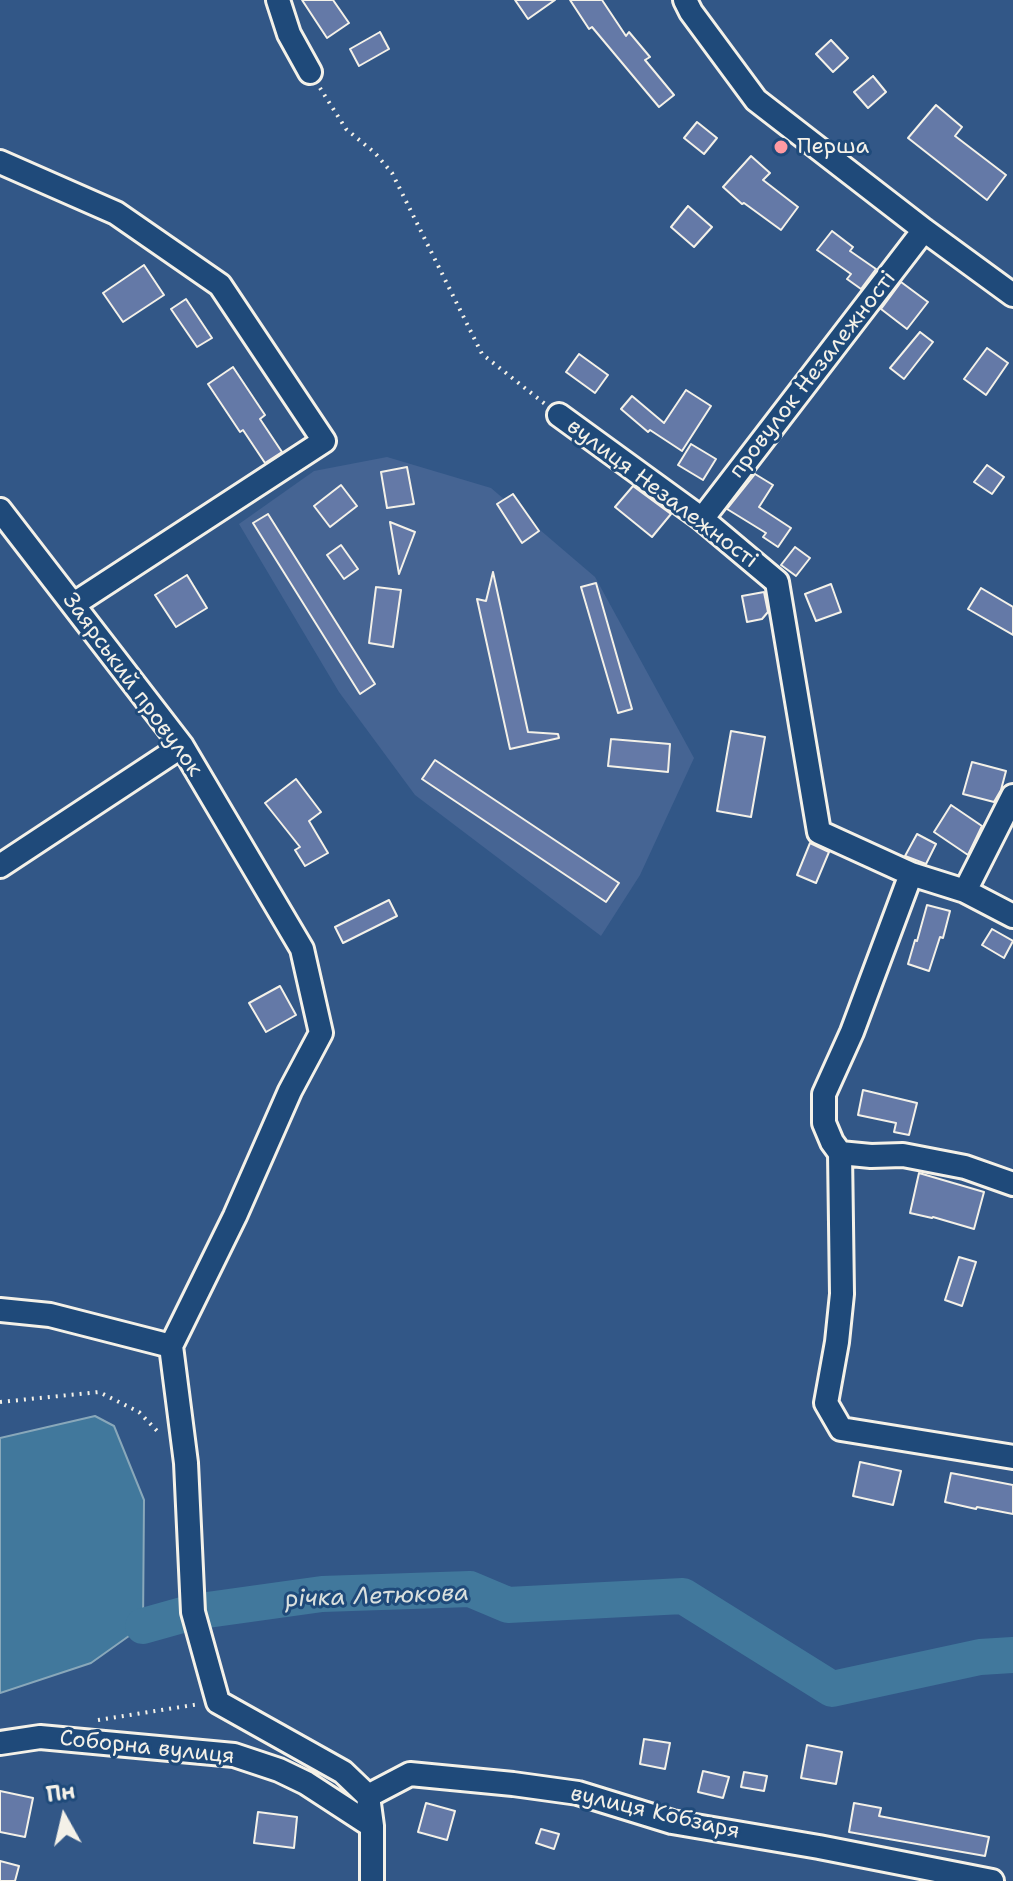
<!DOCTYPE html>
<meta charset="utf-8">
<style>
body{margin:0}
#map{position:relative;width:1013px;height:1881px;overflow:hidden;background:#325787;font-family:"Shantell Sans",sans-serif}
canvas{display:block}
.north{position:absolute;left:24px;top:1777px;width:80px;height:80px;-webkit-text-stroke:6px #1f4a7a;paint-order:stroke;rotate:352deg;font-size:22px;font-weight:700;line-height:32px;text-align:center;color:#f4f1e8}
.north::after{content:'';display:block;margin:auto;width:28px;height:36px;background:#f4f1e8;clip-path:polygon(50% 0,100% 100%,50% 72%,0 100%)}
</style>
<div id="map">
<canvas width="1013" height="1881"></canvas>
<div class="north">Пн</div>
</div>
<script>
const c = document.querySelector('canvas').getContext('2d');
c.lineJoin = 'round';
function paint(path, color) { c.fillStyle = color; c.fill(path, 'evenodd'); }
const toPath = rows => new Path2D(rows.map(r => 'M' + r).join(''));
function strokePath(path, color, width, dash) { c.strokeStyle = color; c.lineWidth = width; c.lineCap = dash ? 'butt' : 'round'; c.setLineDash(dash || []); c.stroke(path); }
function drawText(font, color, halo, rows, align = 'center') {
  c.font = font + ' "Shantell Sans",sans-serif'; c.lineWidth = 6; c.setLineDash([]); c.textBaseline = 'middle'; c.strokeStyle = halo; c.fillStyle = color; for (const [text, x, y, turn = 0] of rows) {
    c.save(); c.translate(x, y); c.rotate((+turn || 0) * Math.PI / 180); c.textAlign = isNaN(turn) ? turn : align; if (halo) c.strokeText(text, 0, 0); c.fillText(text, 0, 0); c.restore();
  }
}
paint(toPath([
 [387,457,491,488,595,577,694,758,640,875,601,936,415,795,339,692,239,524,314,471]
]), '#456493');
const water = toPath([
 [95,1416,114,1426,144,1500,143,1626,91,1663,0,1693,0,1438,95,1416]
]);
paint(water, '#41789c');
strokePath(water, '#89a8ba', 2);
strokePath(toPath([
 [143,1626,193,1612,322,1594,470,1589,508,1605,683,1596,832,1689,980,1657,1013,1655]
]), '#41789c', 36);
const building = toPath([
 [302,0,333,0,349,23,327,38,302,0],
 [515,0,555,0,528,19,515,0],
 [570,0,602,0,626,36,629,32,650,57,645,60,674,95,659,107,592,27,589,29,570,0],
 [380,32,389,49,359,66,350,49,380,32],
 [831,40,848,58,833,72,816,54,831,40],
 [873,76,886,92,868,108,854,92,873,76],
 [936,105,962,127,955,136,1006,175,987,200,908,138,936,105],
 [697,122,717,138,704,154,684,138,697,122],
 [751,156,770,173,763,180,798,207,781,230,744,203,742,204,723,187,751,156],
 [688,206,712,227,694,247,671,227,688,206],
 [832,231,853,247,850,251,876,269,861,289,847,279,851,274,817,250,832,231],
 [144,265,164,295,123,322,103,293,144,265],
 [901,282,928,302,907,329,881,309,901,282],
 [186,299,212,338,197,347,171,309,186,299],
 [920,332,933,342,904,379,890,368,920,332],
 [987,348,1008,363,986,395,964,379,987,348],
 [579,354,608,375,595,393,566,372,579,354],
 [233,367,265,415,260,419,282,452,265,463,243,430,240,432,208,384,233,367],
 [686,390,711,406,682,451,650,430,648,432,621,409,632,396,664,423,686,390],
 [691,444,716,459,703,480,678,465,691,444],
 [987,465,1004,477,992,494,974,482,987,465],
 [407,467,414,504,387,508,381,472,407,467],
 [755,474,773,485,759,507,791,528,778,547,763,537,766,533,727,509,755,474],
 [341,485,357,506,330,527,314,506,341,485],
 [633,486,671,514,652,537,615,507,633,486],
 [513,494,539,531,522,543,497,504,513,494],
 [268,514,375,684,360,694,253,523,268,514],
 [390,522,415,532,399,574,390,522],
 [341,545,358,569,344,579,327,555,341,545],
 [795,547,810,558,796,576,781,565,795,547],
 [493,572,528,732,558,734,559,738,510,749,477,599,486,601,493,572],
 [187,575,207,608,176,627,155,595,187,575],
 [596,583,632,709,618,713,581,587,596,583],
 [831,584,841,612,816,621,805,594,831,584],
 [376,587,401,590,393,647,369,643,376,587],
 [981,588,1013,607,1013,635,968,609,981,588],
 [764,592,768,612,762,619,747,622,742,596,764,592],
 [731,731,765,737,751,817,717,811,731,731],
 [611,739,670,744,668,772,608,766,611,739],
 [435,760,619,883,606,902,422,779,435,760],
 [972,762,1006,771,1001,790,994,802,963,794,972,762],
 [296,779,321,812,309,821,328,853,305,866,295,850,300,847,265,803,296,779],
 [951,805,982,826,968,855,934,832,951,805],
 [917,834,936,844,926,864,905,856,917,834],
 [810,843,829,852,816,883,797,875,810,843],
 [389,900,397,916,343,943,335,927,389,900],
 [927,905,950,911,943,938,940,937,929,971,908,964,915,940,917,941,927,905],
 [992,929,1013,941,1004,958,982,945,992,929],
 [280,986,296,1015,266,1032,249,1003,280,986],
 [863,1090,917,1103,909,1135,894,1132,896,1123,858,1115,863,1090],
 [919,1173,984,1192,974,1229,933,1217,932,1218,910,1213,919,1173],
 [959,1257,976,1262,962,1306,945,1300,959,1257],
 [860,1462,901,1471,893,1505,853,1496,860,1462],
 [951,1473,1013,1485,1013,1514,977,1507,976,1509,945,1502,951,1473],
 [644,1739,670,1743,665,1769,640,1764,644,1739],
 [807,1745,842,1752,836,1784,801,1778,807,1745],
 [703,1771,729,1777,723,1798,698,1792,703,1771],
 [744,1772,767,1776,764,1791,741,1787,744,1772],
 [0,1791,33,1798,25,1837,0,1832,0,1791],
 [426,1803,455,1811,447,1840,418,1832,426,1803],
 [854,1803,881,1808,879,1816,989,1837,985,1856,849,1832,854,1803],
 [258,1812,297,1817,294,1848,254,1843,258,1812],
 [541,1829,559,1834,554,1849,536,1843,541,1829],
 [0,1861,19,1866,15,1881,0,1881,0,1861]
]);
paint(building, '#6479a7');
strokePath(building, '#f4f1e8', 2);
const minor = toPath([
 [278,0,289,34,310,72],
 [685,0,691,12,756,100,924,230,1013,295],
 [0,162,116,213,220,285,324,441,74,604],
 [559,415,702,519,777,582,819,832,911,874,965,891,1013,916],
 [0,510,182,746,302,949,321,1033,290,1091,235,1216,171,1346],
 [702,519,924,230],
 [0,866,182,746],
 [911,874,852,1032,824,1094,824,1123,832,1142,840,1153,842,1294,837,1342,826,1403,841,1429,1013,1457],
 [965,891,1013,796],
 [840,1153,871,1156,903,1155,965,1167,1013,1184],
 [0,1310,50,1315,171,1346,186,1463,193,1612,218,1702,343,1772,368,1796,372,1826,372,1881],
 [0,1743,40,1737,234,1755,279,1770,306,1783,372,1826],
 [368,1796,410,1774,513,1784,578,1793,672,1822,819,1847,992,1881]
]);
strokePath(minor, '#f4f1e8', 28);
strokePath(toPath([
 [320,88,346,129,375,153,392,173,482,354,545,404],
 [0,1402,99,1392,139,1412,160,1434],
 [98,1720,200,1704]
]), '#f4f1e8', 4, [2, 6]);
strokePath(minor, '#1f4a7a', 22);
for (const [x, y, r, color] of [
 [781,147,8,"#ff9aa2"]
]) { const dot = new Path2D(); dot.arc(x, y, r, 0, 2 * Math.PI); c.fillStyle = color; c.fill(dot); strokePath(dot, '#1f4a7a', 3); }
drawText('22px', '#f4f1e8', '#1f4a7a', [
 ["Перша",797,147]
], 'left');
drawText('22px', '#f4f1e8', '#1f4a7a', [
 ["провулок Незалежності",813,375,-52],
 ["вулиця Незалежності",662,494,37],
 ["Заярський провулок",132,685,54],
 ["Соборна вулиця",147,1748,6],
 ["вулиця Кобзаря",655,1813,13]
]);
drawText('italic 24px', '#d9dfdd', '#1f4a7a', [
 ["річка Летюкова",377,1597,-2]
]);
</script>
